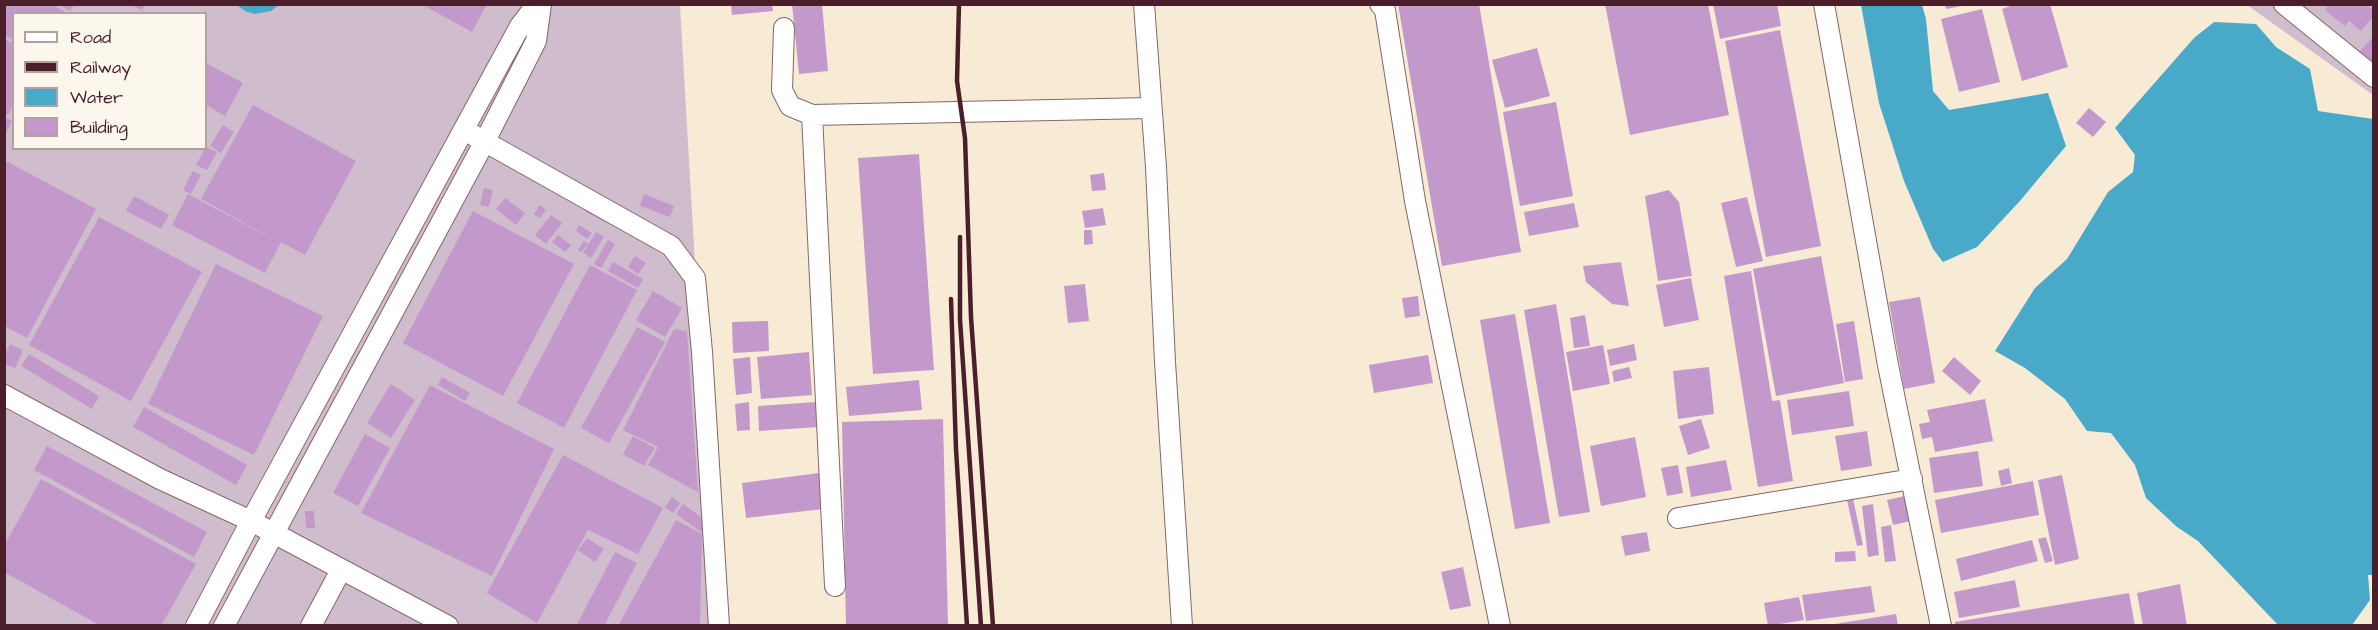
<!DOCTYPE html>
<style>
body{margin:0}
#map{position:relative;width:2378px;height:630px;overflow:hidden;background:#f7ebd6;font-family:"Architects Daughter",sans-serif}
canvas{display:block}
.frame{position:absolute;inset:0;border:6px solid #4a1f2b;pointer-events:none}
.legend{position:absolute;left:12px;top:12px;width:195px;height:138px;box-sizing:border-box;background:#fbf7ec;border:2px solid #b4a19f;margin:0;padding:8px 10px;list-style:none;font-size:18px;color:#4a1f2b}
.legend li{display:flex;align-items:center;gap:12px;height:30px}
.legend b{width:30px;border:2px solid #b4a19f}
</style>
<div id="map">
<canvas width="2378" height="630"></canvas>
<div class="frame"></div>
<ul class="legend">
<li><b style="height:8px;background:#fff"></b>Road</li>
<li><b style="height:8px;background:#4a1f2b"></b>Railway</li>
<li><b style="height:16px;background:#48aac8"></b>Water</li>
<li><b style="height:16px;background:#c399cc"></b>Building</li>
</ul>
</div>
<script>
const c = document.querySelector('canvas').getContext('2d');
c.lineJoin = 'round';
function paint(path, color) { c.fillStyle = color; c.fill(path, 'evenodd'); }
const toPath = rows => new Path2D(rows.map(r => 'M' + r).join(''));
function strokePath(path, color, width, dash) { c.strokeStyle = color; c.lineWidth = width; c.lineCap = dash ? 'butt' : 'round'; c.setLineDash(dash || []); c.stroke(path); }
paint(toPath([
 [4,5,680,5,716,625,5,625],
 [14,14,206,14,206,148,14,148],
 [2247,5,2373,5,2373,95]
]), '#cfbdce');
paint(toPath([
 [236,5,279,5,271,11,255,14,247,12],
 [1861,5,1922,5,1926,19,1933,91,1949,110,2048,93,2066,146,2019,202,1977,247,1943,262,1933,249,1904,181,1879,103],
 [2214,22,2256,24,2276,47,2310,69,2318,111,2373,119,2374,575,2368,575,2370,600,2352,625,2278,625,2198,541,2177,527,2146,498,2135,465,2111,433,2087,431,2065,399,2025,368,1995,351,2035,288,2067,259,2108,192,2133,172,2135,155,2115,128,2194,38]
]), '#48aac8');
paint(toPath([
 [4,4,51,4,64,11,63,14,14,14,14,40,4,35],
 [58,4,74,4,70,11],
 [130,4,145,4,142,10],
 [421,4,487,4,472,32],
 [792,4,822,4,828,71,799,74],
 [1398,4,1479,4,1521,252,1442,266],
 [1605,4,1708,4,1729,115,1630,135],
 [1713,4,1777,4,1781,26,1720,39],
 [2016,4,2050,4,2068,67,2022,81,2002,9],
 [2329,4,2366,4,2374,11,2374,16,2361,31,2349,21,2345,26,2325,10],
 [731,5,772,5,773,11,732,15],
 [1945,5,1962,5,1962,6,1946,9],
 [1982,9,2000,82,1959,92,1941,19],
 [1780,30,1821,246,1766,257,1725,41],
 [2374,36,2374,60,2367,67,2355,56],
 [5,39,14,44,14,104,8,115,5,113],
 [1537,48,1550,96,1505,108,1492,60],
 [206,63,243,83,225,116,206,105],
 [1556,102,1573,196,1520,206,1503,112],
 [253,105,356,161,305,255,281,242,265,273,172,225,188,194,277,241,201,199],
 [2089,108,2106,122,2093,137,2076,123],
 [4,117,12,121,6,133,4,132],
 [223,125,234,132,221,153,210,146],
 [206,147,217,152,207,170,196,165],
 [919,154,934,370,873,374,858,158],
 [4,160,96,209,27,338,4,326],
 [193,171,201,175,191,194,183,190],
 [1104,173,1106,190,1092,191,1090,175],
 [484,188,493,190,489,207,480,205],
 [1669,190,1679,202,1692,276,1658,281,1645,196],
 [644,194,674,206,670,217,640,206],
 [134,196,169,215,161,229,126,211],
 [1747,197,1763,261,1736,267,1721,203],
 [505,198,525,213,516,225,496,209],
 [1574,203,1579,227,1529,236,1524,212],
 [590,204,617,219,613,226,586,212],
 [540,205,546,210,540,218,534,214],
 [1103,208,1106,225,1085,228,1082,211],
 [473,211,574,264,503,396,403,343],
 [551,215,562,223,546,244,535,235],
 [99,217,202,272,131,401,29,345],
 [579,225,592,233,587,239,576,231],
 [1084,230,1092,230,1093,244,1084,245],
 [596,232,604,237,591,258,583,253],
 [558,235,571,245,565,252,552,242],
 [608,240,615,244,601,268,594,264],
 [584,241,588,244,581,252,578,250],
 [635,256,646,263,638,274,628,267],
 [1821,256,1844,383,1776,396,1753,269],
 [613,262,643,279,638,288,608,271],
 [1621,262,1629,306,1612,304,1586,282,1583,266],
 [216,264,323,316,254,455,148,404],
 [590,265,637,290,564,428,517,403],
 [1751,271,1772,401,1780,400,1793,481,1758,487,1724,276],
 [1691,278,1699,320,1664,327,1656,285],
 [1085,284,1089,321,1068,323,1064,286],
 [653,291,682,308,665,337,636,320],
 [1418,296,1420,316,1405,318,1402,298],
 [1920,297,1935,383,1904,389,1889,302],
 [1556,304,1590,512,1559,517,1524,310],
 [1515,314,1550,523,1515,529,1480,320],
 [1585,315,1590,346,1574,348,1570,318],
 [768,321,769,351,733,353,732,322],
 [1854,321,1863,379,1845,382,1836,324],
 [637,327,665,342,609,443,581,428],
 [674,329,687,331,698,492,648,465,658,447,623,430],
 [10,344,23,350,15,368,4,364,4,357],
 [1634,344,1637,360,1610,366,1607,350],
 [1603,345,1610,384,1573,391,1566,352],
 [809,352,812,395,761,399,757,357],
 [29,354,99,396,92,409,21,366],
 [1428,355,1433,383,1374,393,1369,365],
 [750,357,752,393,736,395,733,359],
 [1954,357,1981,381,1970,395,1942,371],
 [1629,367,1632,378,1614,382,1612,371],
 [1709,367,1714,414,1678,419,1673,371],
 [442,377,470,393,465,401,438,385],
 [919,380,922,410,849,416,846,387],
 [391,384,415,400,391,438,367,423],
 [430,385,554,449,492,576,361,513],
 [1849,391,1854,426,1792,435,1787,400],
 [1985,399,1993,441,1935,452,1932,437,1922,439,1919,424,1930,422,1927,410],
 [749,402,750,430,737,431,735,404],
 [816,402,818,427,759,431,758,406],
 [144,407,247,465,236,485,133,427],
 [943,419,948,626,846,626,842,422],
 [1701,419,1710,448,1688,455,1679,426],
 [1867,431,1872,466,1841,471,1835,436],
 [365,434,390,448,358,506,333,493],
 [633,436,655,448,644,466,623,454],
 [1635,437,1646,497,1601,506,1590,446],
 [47,446,207,532,194,557,34,470],
 [1978,451,1983,486,1934,493,1929,458],
 [563,455,663,508,638,554,588,530,537,623,487,593],
 [1726,460,1732,490,1691,497,1686,467],
 [1678,465,1683,493,1667,496,1661,468],
 [2009,468,2012,483,2001,486,1998,471],
 [819,473,823,509,746,518,742,483],
 [2062,475,2079,559,2055,565,2038,480],
 [41,479,196,564,161,626,101,626,4,572,4,546],
 [2033,481,2039,515,1941,533,1935,500],
 [1905,496,1911,521,1893,525,1887,500],
 [672,497,680,503,673,513,665,507],
 [1853,499,1863,545,1857,546,1847,500],
 [683,504,708,522,701,532,676,514],
 [1873,504,1879,555,1868,557,1862,506],
 [305,511,314,511,315,528,306,528],
 [676,520,702,534,700,626,618,626],
 [1891,525,1896,561,1885,562,1881,527],
 [1647,532,1650,551,1625,556,1621,536],
 [2046,537,2053,561,2045,563,2038,539],
 [587,538,604,549,595,562,578,550],
 [2032,540,2038,561,1961,581,1956,559],
 [1855,551,1856,561,1835,562,1835,552],
 [615,552,637,563,604,626,576,626],
 [1463,567,1471,606,1450,610,1441,572],
 [2015,580,2020,607,1959,618,1954,592],
 [2180,584,2187,626,2143,626,2137,593],
 [1871,586,1875,612,1806,621,1802,595],
 [2129,593,2135,626,1955,626,1955,622],
 [1799,597,1804,620,1768,626,1764,603],
 [1896,614,1898,626,1835,626,1835,624]
]), '#c399cc');
const minor = toPath([
 [1144,4,1156,167,1165,362,1182,626],
 [1380,4,1385,10,1415,201,1500,626],
 [1824,4,1888,365,1941,626],
 [2284,4,2374,77],
 [784,28,782,90,790,106,812,115,1150,108],
 [812,115,835,586],
 [473,135,671,246,695,278,702,352,719,626],
 [4,395,160,479,251,521,448,626],
 [1678,518,1912,479],
 [196,626,251,521,520,26,537,4],
 [224,626,485,141,536,41,541,4],
 [311,626,341,570]
]);
strokePath(minor, '#876667', 22);
strokePath(minor, '#fff', 20);
strokePath(toPath([
 [959,4,957,81,965,138,971,317,993,626],
 [960,237,960,320,981,626],
 [951,299,956,449,967,626]
]), '#4a1f2b', 4.5);
</script>
